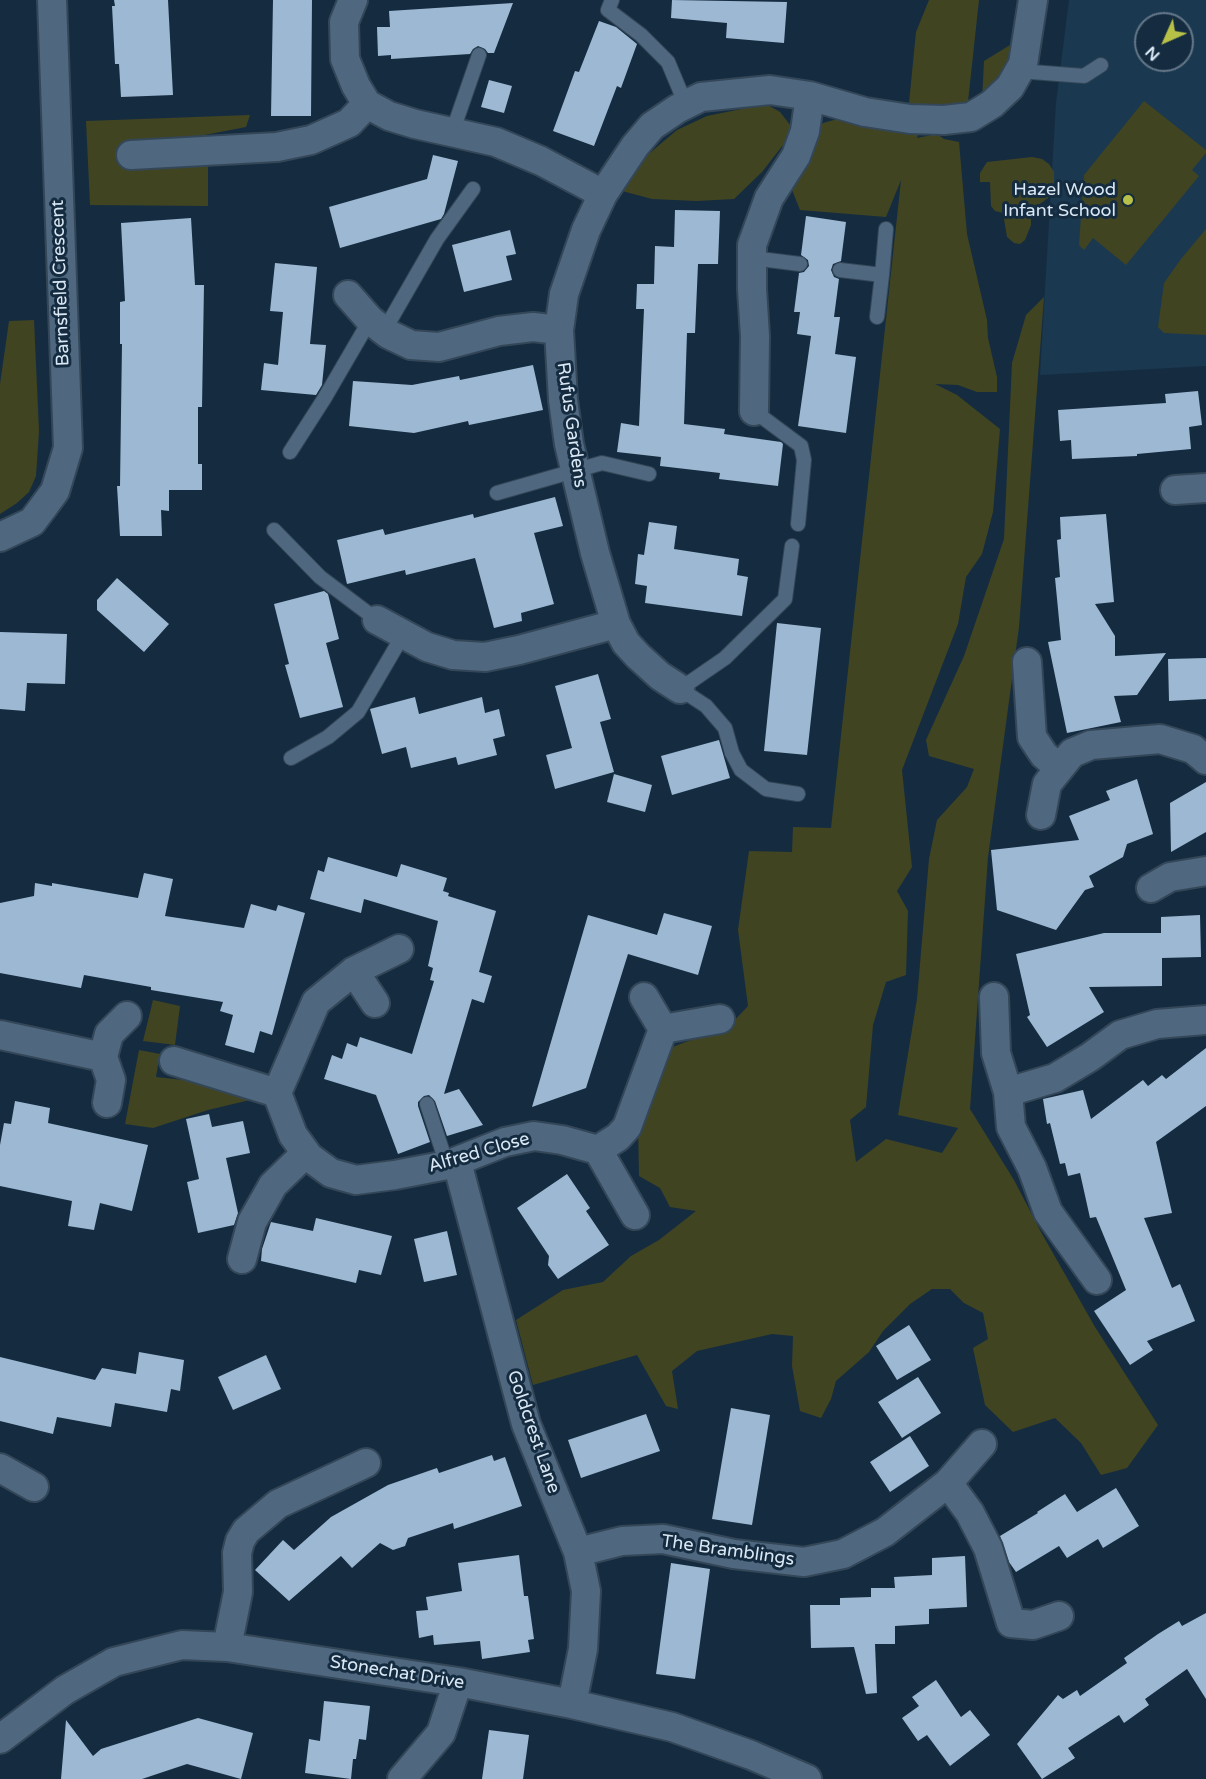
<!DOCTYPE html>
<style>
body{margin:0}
#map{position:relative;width:1206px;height:1779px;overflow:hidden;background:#152c40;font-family:"Varela Round",sans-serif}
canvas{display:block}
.north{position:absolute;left:1134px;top:12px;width:60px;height:60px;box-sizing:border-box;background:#152c40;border:2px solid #647788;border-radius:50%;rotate:225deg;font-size:16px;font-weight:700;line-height:24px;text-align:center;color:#dae8f5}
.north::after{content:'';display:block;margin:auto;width:21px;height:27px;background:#b8c147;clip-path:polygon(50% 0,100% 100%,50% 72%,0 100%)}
</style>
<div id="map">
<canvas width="1206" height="1779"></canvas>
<div class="north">N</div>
</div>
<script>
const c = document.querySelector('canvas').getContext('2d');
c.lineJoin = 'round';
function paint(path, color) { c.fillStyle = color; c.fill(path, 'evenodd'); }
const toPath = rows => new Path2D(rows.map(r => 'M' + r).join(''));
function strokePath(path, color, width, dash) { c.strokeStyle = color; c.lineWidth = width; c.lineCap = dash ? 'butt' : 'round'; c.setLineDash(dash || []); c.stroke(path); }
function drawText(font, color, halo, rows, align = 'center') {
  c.font = font + ' "Varela Round",sans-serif'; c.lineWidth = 6; c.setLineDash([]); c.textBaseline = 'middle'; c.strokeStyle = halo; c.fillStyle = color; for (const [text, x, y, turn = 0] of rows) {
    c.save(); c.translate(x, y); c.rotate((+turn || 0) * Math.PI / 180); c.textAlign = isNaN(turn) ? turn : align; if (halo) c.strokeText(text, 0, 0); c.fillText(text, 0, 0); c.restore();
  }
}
paint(toPath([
 [1069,0,1206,0,1206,366,1040,375,1056,103],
 [1146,24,1182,24,1182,60,1146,60]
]), '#1a3850');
paint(toPath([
 [929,0,979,0,967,111,908,113,916,32],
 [1010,45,1009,58,1003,73,982,101,984,61],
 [1144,101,1206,150,1206,153,1192,170,1199,176,1126,265,1093,238,1084,250,1079,245,1084,175],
 [766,104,780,112,791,126,790,136,762,172,734,199,697,201,652,199,622,191,645,157,677,130,707,116],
 [250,115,246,127,173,141,208,165,208,206,90,205,86,121],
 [841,118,921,127,917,138,937,134,944,139,959,142,967,234,987,320,988,338,997,377,997,392,977,392,958,385,935,384,957,395,1000,429,993,512,982,554,966,577,958,624,902,770,912,867,897,891,908,911,906,975,886,982,873,1025,866,1107,850,1120,856,1162,886,1139,942,1153,958,1128,898,1115,917,999,929,859,937,820,967,787,974,769,929,756,926,740,964,656,1004,539,1012,363,1026,315,1044,297,1019,627,988,857,970,1109,1014,1180,1041,1232,1095,1327,1158,1425,1127,1468,1101,1475,1081,1443,1055,1418,1013,1432,985,1405,973,1348,988,1339,983,1313,964,1303,950,1289,932,1289,910,1304,883,1331,869,1352,836,1381,831,1399,821,1418,800,1411,792,1366,793,1336,772,1334,697,1351,672,1371,678,1409,666,1406,637,1355,533,1385,516,1320,563,1290,603,1282,631,1256,659,1240,696,1211,670,1207,660,1188,639,1176,638,1124,670,1048,730,1025,748,1006,738,930,749,851,792,852,793,827,831,828,901,180,886,217,800,210,790,185,814,135,823,123],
 [1032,157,1042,159,1049,164,1054,172,1054,189,1048,198,1033,209,1031,217,1031,225,1025,240,1020,244,1014,243,1007,237,1003,213,995,211,991,206,990,182,980,182,980,173,987,162],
 [1206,229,1206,335,1164,333,1158,327,1164,283,1181,259],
 [34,320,39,431,36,476,29,492,17,503,0,514,0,384,9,321],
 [153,1000,180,1006,175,1045,143,1041],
 [139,1050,160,1054,156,1077,220,1084,234,1089,250,1100,208,1110,153,1128,125,1124]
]), '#414421');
paint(toPath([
 [114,0,168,0,173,95,121,97,119,64,115,64,112,6,115,6],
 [273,0,312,0,311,116,271,116],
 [672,0,787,2,784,43,726,38,727,23,671,18],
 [513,3,494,53,488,53,485,49,478,46,473,49,470,54,391,59,391,55,378,56,377,27,390,27,389,11],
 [599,21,616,27,637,44,621,88,617,86,594,146,553,131,575,71,579,72],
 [489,80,512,86,504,113,481,107],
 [433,155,458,161,444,214,441,219,340,248,329,207,427,179],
 [675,210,720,211,718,264,698,264,695,333,687,333,684,424,725,429,724,434,781,442,783,444,778,486,719,479,720,473,660,466,661,457,617,452,621,423,639,426,644,309,636,309,637,284,654,284,655,246,674,247],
 [806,216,846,222,841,261,833,264,831,270,834,277,839,279,834,317,840,317,835,354,856,357,846,433,798,426,811,336,797,334,800,312,794,312,799,273,804,272,809,266,808,260,801,255],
 [191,218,195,285,204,285,202,407,198,407,198,464,202,464,202,490,169,490,169,511,161,510,162,536,120,536,117,486,120,486,121,413,122,344,120,344,120,302,125,301,121,223],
 [510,230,516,254,506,256,512,280,464,292,452,245],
 [275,263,317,267,310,344,326,345,322,385,316,395,261,390,264,363,278,365,283,312,270,311],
 [533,365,543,410,469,425,468,421,414,433,349,426,353,381,412,385,459,376,460,380],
 [1198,391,1202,425,1189,427,1191,449,1137,454,1137,456,1072,459,1071,440,1060,441,1058,410,1166,403,1165,394],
 [555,497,563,526,534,533,554,604,521,613,522,621,494,628,475,558,406,575,405,570,347,584,337,540,383,529,385,535,473,514,474,518],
 [1106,514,1114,602,1095,604,1115,636,1115,656,1166,653,1137,695,1114,696,1121,722,1067,733,1048,642,1061,640,1055,578,1060,577,1057,540,1061,539,1060,517],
 [649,522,677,526,674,549,739,559,737,575,748,577,742,616,645,603,647,586,635,584,638,554,644,555],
 [117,578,169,624,144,652,97,610,97,600],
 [324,591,328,594,339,639,326,643,343,707,300,718,285,665,289,664,274,604],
 [777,623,821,628,807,755,764,751],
 [0,632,67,634,65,684,27,683,25,711,0,709],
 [1206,658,1206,699,1169,701,1168,659],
 [598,674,611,719,600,722,614,772,555,789,546,755,572,748,555,686],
 [415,697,419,714,482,697,485,713,499,709,505,736,493,739,497,755,458,765,456,757,411,768,406,747,382,754,370,709],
 [719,740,730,778,672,795,661,756],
 [614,774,652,785,645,812,607,802],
 [1137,779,1153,834,1127,844,1123,857,1089,876,1094,887,1085,890,1056,930,997,910,991,850,1079,840,1069,816,1110,800,1106,791],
 [1206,782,1206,832,1171,852,1170,803],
 [328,857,397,877,401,864,447,878,443,891,449,893,448,896,496,911,479,972,492,976,484,1003,472,999,444,1094,459,1089,483,1125,447,1136,435,1101,429,1095,424,1096,418,1102,418,1106,430,1142,398,1154,376,1095,324,1079,332,1055,342,1059,347,1043,357,1047,360,1037,412,1054,434,981,430,980,433,968,428,966,438,921,364,899,361,913,310,899,318,870,324,872],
 [144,873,173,879,165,916,244,928,251,904,276,911,278,905,305,913,272,1035,260,1031,254,1053,225,1045,233,1015,220,1011,223,1002,151,990,151,987,84,975,81,988,0,973,0,903,34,896,35,883,52,886,52,883,138,898],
 [664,913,712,926,698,975,628,954,586,1088,532,1107,588,915,657,935],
 [1200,915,1201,957,1162,958,1162,986,1089,987,1104,1012,1047,1047,1027,1017,1030,1015,1016,954,1104,933,1161,933,1161,917],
 [1206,1048,1206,1106,1156,1142,1172,1213,1144,1218,1172,1288,1180,1284,1195,1321,1147,1341,1153,1350,1130,1365,1094,1311,1126,1290,1096,1217,1090,1218,1080,1173,1068,1176,1065,1163,1060,1164,1050,1123,1047,1124,1043,1099,1083,1090,1091,1119,1143,1080,1148,1086,1162,1075,1166,1079],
 [15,1101,50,1108,48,1123,148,1145,132,1211,100,1203,94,1230,68,1226,72,1201,0,1186,0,1145,4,1123,11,1124],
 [209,1114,212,1127,243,1121,250,1153,226,1158,238,1213,234,1225,198,1233,187,1182,199,1179,186,1119],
 [567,1174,590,1208,586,1211,609,1245,558,1279,548,1265,549,1256,517,1208],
 [316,1218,392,1236,381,1275,359,1270,356,1283,261,1261,262,1249,271,1222,313,1231],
 [447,1231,457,1275,424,1282,414,1239],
 [909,1325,931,1360,897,1380,876,1346],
 [139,1352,184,1360,180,1391,171,1389,167,1412,115,1403,111,1427,57,1417,53,1434,0,1421,0,1357,95,1380,102,1368,136,1374],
 [266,1355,281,1389,233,1410,218,1377],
 [918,1377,941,1413,902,1438,878,1402],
 [731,1408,770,1415,752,1525,712,1519],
 [646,1414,660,1451,581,1478,568,1440],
 [910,1436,929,1466,890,1492,870,1462],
 [492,1455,494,1461,505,1457,522,1506,454,1529,453,1523,408,1538,405,1546,393,1550,380,1543,352,1568,341,1556,289,1601,255,1570,283,1540,294,1550,331,1517,388,1485,437,1468,439,1473],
 [1116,1488,1139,1526,1103,1548,1098,1539,1067,1558,1059,1546,1016,1572,1009,1562,1000,1536,1038,1513,1037,1512,1065,1494,1077,1512],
 [519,1555,524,1596,528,1596,534,1639,528,1640,530,1652,482,1659,480,1641,434,1645,433,1635,419,1638,416,1611,428,1610,426,1597,462,1591,458,1563],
 [965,1556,967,1607,929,1609,929,1624,895,1626,895,1644,875,1644,877,1693,866,1694,854,1647,811,1648,810,1605,840,1605,840,1598,871,1597,871,1588,895,1588,894,1577,932,1575,932,1558],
 [671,1563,710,1569,695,1679,656,1674],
 [1206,1613,1206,1699,1187,1669,1145,1699,1149,1705,1124,1723,1119,1715,1068,1748,1075,1758,1042,1779,1017,1744,1058,1695,1063,1699,1077,1690,1080,1696,1127,1663,1124,1658,1158,1634,1179,1621,1182,1626],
 [936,1680,961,1717,970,1710,990,1735,950,1766,927,1735,918,1741,902,1718,919,1706,912,1697],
 [324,1701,370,1706,366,1740,359,1739,356,1759,353,1759,351,1779,305,1773,309,1739,320,1741],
 [198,1718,253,1733,241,1779,187,1764,142,1779,61,1779,66,1720,93,1756,101,1749],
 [489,1730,529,1735,523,1779,482,1779]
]), '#9db8d2');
const lane = toPath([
 [612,0,608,10,641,35,668,62,686,105],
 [1019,71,1084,76,1101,65],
 [452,133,479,55],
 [752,258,800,264],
 [840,270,882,275,886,229],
 [877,317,882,275],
 [384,331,437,239,473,189],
 [754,411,801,446,804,460,798,524],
 [290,452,324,399,370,320],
 [497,493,602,463,649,474],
 [274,530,320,577,377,620],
 [792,546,785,599,725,658,680,689,706,706,725,728,732,753,741,770,766,789,798,794],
 [291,758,328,737,358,712,403,635],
 [427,1104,447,1165]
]);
const street = toPath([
 [353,0,344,22,345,59,356,86,367,104],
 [131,155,277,147,311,140,349,123,367,104,389,116,415,124,496,142,541,161,603,194],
 [348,295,370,320,388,334,411,345,439,347,499,331,533,327,559,330],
 [754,411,755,336,752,289,752,245,769,198,796,156,805,131,810,96],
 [1175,490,1206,488],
 [0,537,32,522,44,506,55,491,68,448,52,0],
 [377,620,427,647,453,655,485,657,519,650,616,624],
 [1027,662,1032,737,1044,755,1059,768],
 [680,689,660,676,638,656,626,643,616,624,595,553,569,444,563,400,559,330,564,294,586,230,603,194,635,146,652,126,677,109,701,97,770,90,810,96,865,112,910,119,944,120,971,117,992,104,1010,87,1023,64,1033,0],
 [1041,815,1047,784,1072,753,1091,745,1160,739,1193,749,1206,760],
 [1151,888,1170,877,1206,871],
 [354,971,375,1003],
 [644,997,663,1029],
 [994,997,996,1053,1008,1092,1011,1127,1032,1168,1048,1212,1097,1280],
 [0,1035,103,1057],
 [174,1061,277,1093,293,1135,309,1157,331,1173,356,1180,395,1175,447,1165,505,1142,534,1136,562,1140,598,1150,618,1137,627,1127,663,1029,720,1019],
 [1008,1092,1055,1078,1090,1057,1120,1035,1157,1024,1206,1020],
 [277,1093,316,1002,354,971,399,949],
 [107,1103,111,1080,103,1057,109,1034,127,1016],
 [598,1150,635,1215],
 [457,1162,526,1424,578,1552,586,1591,583,1649,572,1704],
 [242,1259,252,1222,273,1185,306,1153],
 [0,1468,34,1487],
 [948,1483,970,1513,988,1548,1011,1623,1033,1625,1059,1616],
 [578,1552,622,1541,663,1539,734,1554,804,1562,843,1554,885,1532,948,1483,982,1444],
 [227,1647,238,1592,237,1553,240,1541,246,1531,278,1504,366,1463],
 [0,1739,65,1690,114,1662,182,1645,227,1647,458,1682,572,1704,672,1727,751,1755,807,1779],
 [402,1779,441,1733,458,1682]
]);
strokePath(lane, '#344758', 16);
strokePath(street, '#344758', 32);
strokePath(lane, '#4f687f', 14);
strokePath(street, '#4f687f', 28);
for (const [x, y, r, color] of [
 [1128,200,6,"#b8c147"]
]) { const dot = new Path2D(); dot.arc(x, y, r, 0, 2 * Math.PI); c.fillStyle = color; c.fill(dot); strokePath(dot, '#152c40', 2); }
drawText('18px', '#dae8f5', '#152c40', [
 ["Hazel Wood",1116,190],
 ["Infant School",1116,211]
], 'right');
drawText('18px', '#dae8f5', '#152c40', [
 ["Barnsfield Crescent",61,283,-92],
 ["Rufus Gardens",571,425,82],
 ["Alfred Close",479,1153,-16],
 ["Goldcrest Lane",533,1432,71],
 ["The Bramblings",728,1551,8],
 ["Stonechat Drive",397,1673,9]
]);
</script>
